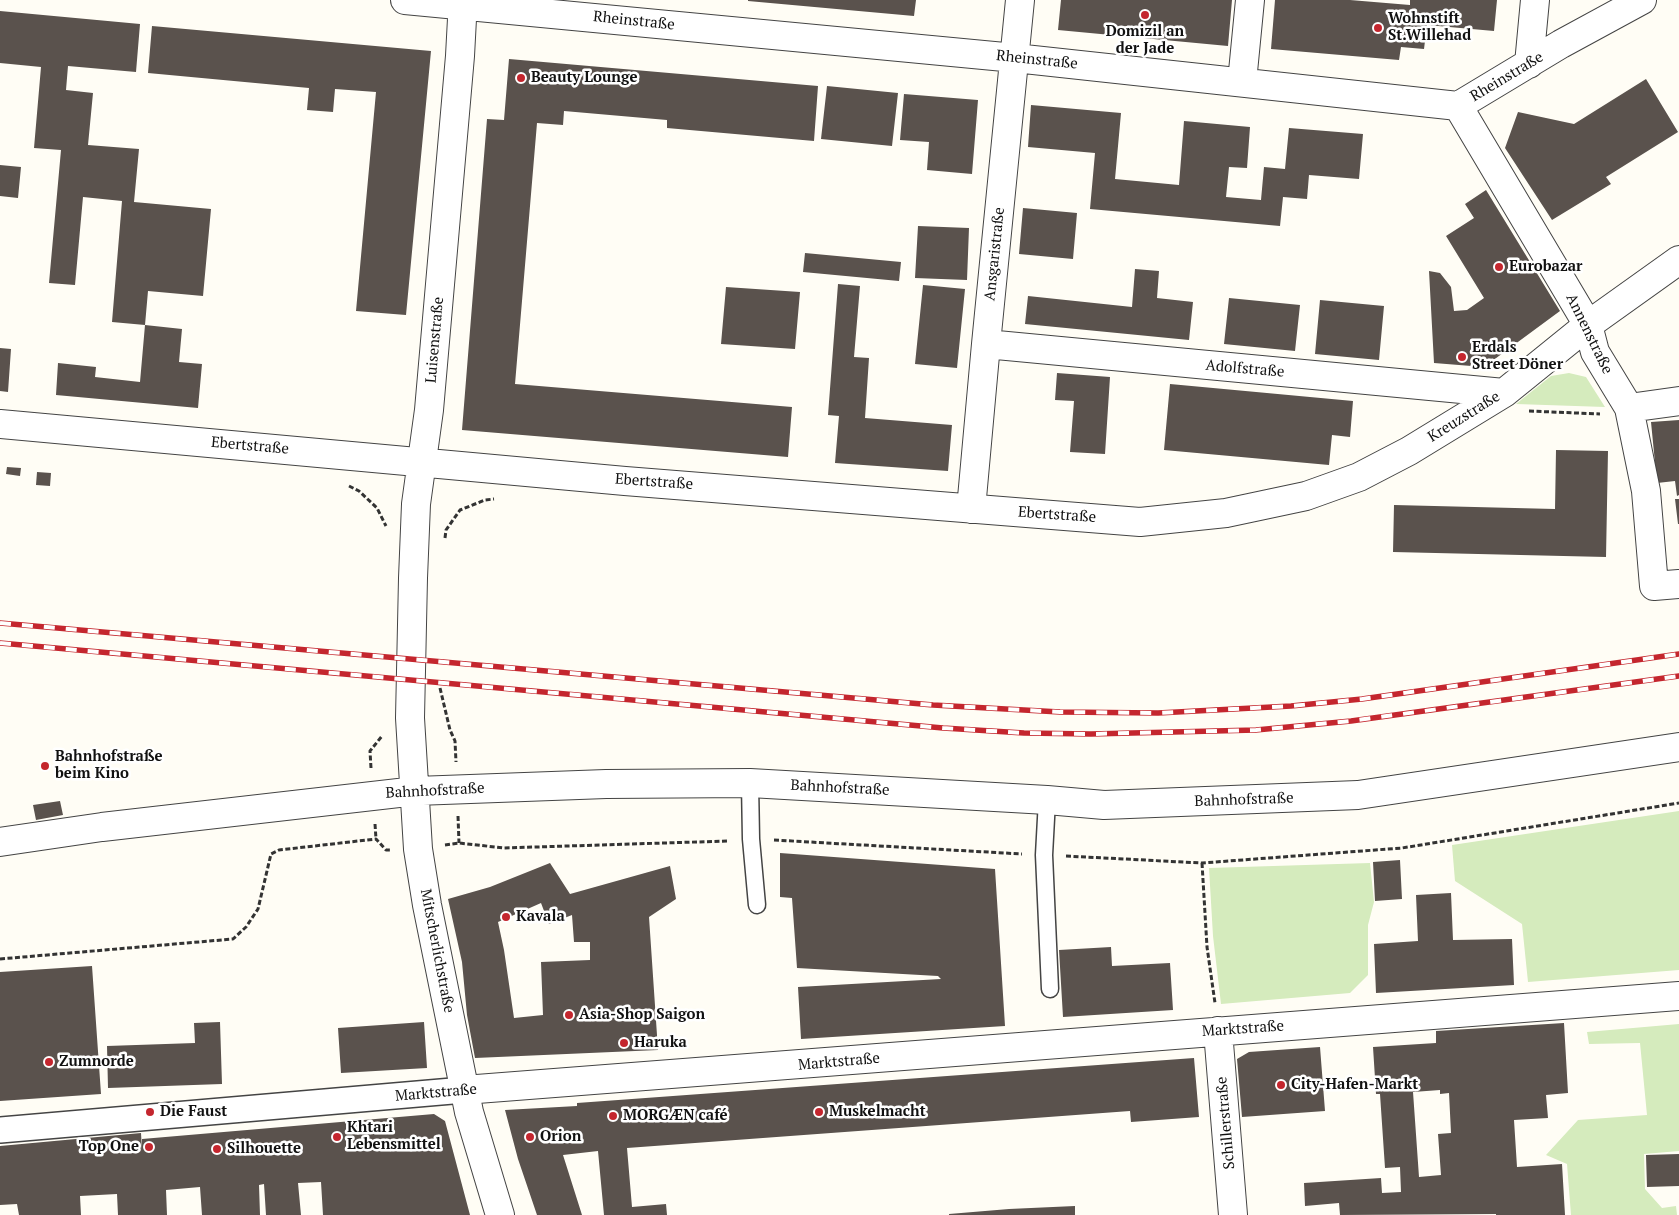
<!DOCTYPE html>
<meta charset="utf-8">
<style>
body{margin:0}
canvas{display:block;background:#fffdf5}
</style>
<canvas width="1679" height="1215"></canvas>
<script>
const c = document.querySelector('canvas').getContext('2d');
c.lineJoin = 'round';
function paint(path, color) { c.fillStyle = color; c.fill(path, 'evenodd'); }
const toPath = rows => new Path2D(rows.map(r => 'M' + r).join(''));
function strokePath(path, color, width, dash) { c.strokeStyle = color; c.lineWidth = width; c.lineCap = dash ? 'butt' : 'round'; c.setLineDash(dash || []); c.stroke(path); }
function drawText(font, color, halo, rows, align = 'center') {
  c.font = font + ' "PT Serif",serif'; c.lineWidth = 5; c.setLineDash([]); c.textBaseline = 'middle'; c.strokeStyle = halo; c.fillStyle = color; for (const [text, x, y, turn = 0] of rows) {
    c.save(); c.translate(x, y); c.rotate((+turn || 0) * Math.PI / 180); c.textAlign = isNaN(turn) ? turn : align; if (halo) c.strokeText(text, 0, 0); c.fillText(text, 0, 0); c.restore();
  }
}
paint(toPath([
 [1569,373,1586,377,1605,407,1516,404,1551,376],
 [1679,811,1679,970,1528,982,1522,924,1455,881,1452,845],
 [1370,863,1374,902,1368,925,1368,975,1350,993,1221,1004,1213,936,1209,868],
 [1679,1024,1679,1151,1644,1154,1645,1189,1662,1208,1676,1206,1677,1215,1571,1215,1567,1164,1546,1155,1578,1120,1647,1115,1640,1043,1589,1044,1587,1032]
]), '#d5ebbd');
paint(toPath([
 [748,0,916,0,914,16,748,1],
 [1061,0,1232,0,1228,46,1058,30],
 [1275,0,1350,0,1410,5,1410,0,1497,0,1494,31,1427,25,1424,49,1401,47,1399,60,1271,49],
 [0,11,140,24,136,72,68,66,66,90,93,93,88,145,139,149,134,202,211,209,203,296,148,291,145,325,112,322,122,201,83,197,75,285,49,283,61,150,34,148,41,67,0,63],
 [152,26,431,51,406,315,356,311,376,92,335,89,333,112,307,110,309,88,148,73],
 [509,59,818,86,814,141,667,128,667,120,564,111,563,125,537,123,515,384,792,407,788,457,462,430,487,119,504,120],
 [1646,79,1678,132,1606,177,1611,184,1552,220,1505,148,1518,112,1574,124],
 [827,86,898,93,892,146,821,139],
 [904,94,978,100,972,174,927,170,929,142,900,140],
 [1031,105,1121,113,1115,179,1179,185,1184,121,1250,127,1247,168,1229,167,1226,197,1261,200,1264,167,1285,169,1289,128,1363,134,1359,179,1309,175,1307,199,1283,197,1280,226,1090,209,1095,153,1028,147],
 [0,165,21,167,18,198,0,196],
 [1486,190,1560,311,1484,367,1434,363,1429,271,1440,273,1451,287,1454,311,1467,310,1484,298,1446,236,1474,218,1465,204],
 [1023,208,1077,213,1073,259,1019,254],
 [918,226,969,228,967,280,915,278],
 [805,253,901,262,899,281,803,272],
 [1135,269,1159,271,1157,298,1193,302,1189,340,1025,324,1028,296,1132,307],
 [838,284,860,286,854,357,869,358,865,418,952,425,948,471,835,463,839,416,828,415],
 [923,285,965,289,957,368,915,364],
 [726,287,800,292,795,349,721,344],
 [1229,298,1300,305,1295,351,1224,344],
 [1320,300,1384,306,1379,360,1315,354],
 [145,325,182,329,179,362,202,364,198,408,56,395,58,363,96,367,95,377,140,382],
 [0,348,11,349,8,392,0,391],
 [1057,373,1110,377,1105,454,1070,452,1074,401,1055,400],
 [1170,384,1353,401,1350,437,1332,435,1329,465,1164,450],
 [1679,420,1679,495,1677,496,1675,481,1657,483,1651,422],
 [1556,450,1608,451,1606,557,1393,552,1394,505,1555,509],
 [7,467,21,468,20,476,6,474],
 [37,472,51,473,50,486,36,485],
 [1675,499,1679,499,1679,524,1678,524],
 [60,801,63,815,36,820,33,805],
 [780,853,995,869,1005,1026,801,1039,798,987,941,979,938,976,797,968,792,898,780,897],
 [1400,860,1402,899,1375,901,1373,862],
 [550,863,570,894,670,866,676,899,649,917,658,1050,475,1058,467,1015,462,962,448,899,490,887],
 [541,903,549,924,572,915,574,942,590,942,590,960,541,962,543,1015,514,1018,504,950,498,922],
 [1451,893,1453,940,1512,939,1514,985,1376,993,1374,944,1418,941,1416,895],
 [1111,947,1112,966,1170,963,1173,1010,1063,1017,1059,950],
 [92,966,101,1094,0,1101,0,972],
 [220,1022,222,1084,108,1088,107,1046,195,1043,194,1023],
 [424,1022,427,1068,341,1073,338,1028],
 [1564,1023,1568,1093,1546,1095,1548,1118,1514,1120,1517,1167,1562,1164,1565,1215,1496,1215,1496,1214,1340,1215,1339,1203,1305,1206,1304,1183,1381,1178,1382,1193,1401,1192,1400,1167,1385,1168,1380,1094,1376,1094,1373,1047,1436,1043,1436,1031],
 [1440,1090,1440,1094,1449,1093,1451,1133,1438,1134,1441,1175,1419,1177,1413,1092],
 [1320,1047,1325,1111,1242,1117,1237,1059,1249,1052],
 [1194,1058,1199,1117,1131,1122,1130,1111,627,1148,632,1207,666,1204,667,1215,604,1215,598,1151,563,1155,582,1215,537,1215,518,1159,505,1110,577,1106,577,1103],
 [434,1114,445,1121,470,1215,323,1215,321,1182,298,1183,301,1215,266,1215,264,1184,259,1185,260,1215,202,1215,200,1187,166,1190,167,1215,118,1215,117,1194,80,1196,81,1215,19,1215,17,1204,0,1205,0,1146,141,1133,142,1150,142,1139],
 [1679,1154,1679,1186,1647,1187,1646,1155],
 [1075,1206,1075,1215,949,1215,949,1214,1009,1209]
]), '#5a524d');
const service = toPath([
 [750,783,751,839,757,905],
 [1047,800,1044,855,1050,989]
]);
const pedestrian = toPath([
 [0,1130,464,1090]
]);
const minor = toPath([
 [405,0,1015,58,1458,106,1561,44,1642,0],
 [463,0,460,56,429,410,416,504,413,578,410,718,418,849,427,905,469,1112,500,1215],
 [1529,64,1535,0],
 [1242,82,1250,0],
 [1458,106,1588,325,1595,352,1629,408,1646,491,1654,586,1679,584],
 [986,344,1504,393],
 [1629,408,1679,401],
 [0,424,625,481,1140,522,1226,513,1306,496,1359,477,1409,451,1504,393,1588,325,1679,260],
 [971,509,986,344,1020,0],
 [0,842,102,827,416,791,606,784,750,783,1047,800,1104,805,1358,795,1679,747],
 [1218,1031,1233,1215],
 [464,1090,1679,996]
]);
strokePath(service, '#444', 19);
strokePath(pedestrian, '#444', 28);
strokePath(minor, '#444', 30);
strokePath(toPath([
 [1529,411,1600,414],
 [349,486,359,491,377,508,386,526],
 [445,538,446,530,460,510,485,500,494,499],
 [440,688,450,730,455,741,456,762],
 [371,768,370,751,382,736],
 [458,816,459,843],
 [375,824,376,839],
 [774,840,1022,854],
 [445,845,459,843,504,848,728,841],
 [1066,856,1202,863,1402,848,1679,803],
 [1202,863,1207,947,1215,1003],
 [0,959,233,939,246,927,258,909,271,854,279,850,376,839,386,850,391,850]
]), '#333', 3, [5, 2.5]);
strokePath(service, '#fff', 16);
strokePath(pedestrian, '#fff', 25);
strokePath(minor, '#fff', 28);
const rail = toPath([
 [0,623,933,705,1060,712,1158,713,1291,706,1362,699,1679,654],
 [0,643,943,728,1024,733,1091,734,1256,730,1351,721,1679,676]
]);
strokePath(rail, '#c4262e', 5.5);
strokePath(rail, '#fff', 4, [11]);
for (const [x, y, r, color] of [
 [1145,15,5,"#c4262e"],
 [1378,28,5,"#c4262e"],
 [521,78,5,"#c4262e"],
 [1499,267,5,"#c4262e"],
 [1462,357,5,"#c4262e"],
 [45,766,5,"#c4262e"],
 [506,917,5,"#c4262e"],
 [569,1015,5,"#c4262e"],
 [624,1043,5,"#c4262e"],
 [49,1062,5,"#c4262e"],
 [1281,1085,5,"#c4262e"],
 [150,1112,5,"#c4262e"],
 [819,1112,5,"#c4262e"],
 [613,1116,5,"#c4262e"],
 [337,1137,5,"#c4262e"],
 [530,1137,5,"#c4262e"],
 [149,1147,5,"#c4262e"],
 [217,1149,5,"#c4262e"]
]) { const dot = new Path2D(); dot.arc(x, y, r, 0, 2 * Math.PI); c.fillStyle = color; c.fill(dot); strokePath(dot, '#fff', 2); }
drawText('bold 15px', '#111', '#fff', [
 ["Wohnstift",1388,19],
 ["St.Willehad",1388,36],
 ["Domizil an",1145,32,"center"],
 ["der Jade",1145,49,"center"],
 ["Beauty Lounge",531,78],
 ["Eurobazar",1509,267],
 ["Erdals",1472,348],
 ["Street Döner",1472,365],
 ["Bahnhofstraße",55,757],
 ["beim Kino",55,774],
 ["Kavala",516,917],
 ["Asia-Shop Saigon",579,1015],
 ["Haruka",634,1043],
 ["Zumnorde",59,1062],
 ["City-Hafen-Markt",1291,1085],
 ["Die Faust",160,1112],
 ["Muskelmacht",829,1112],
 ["MORGÆN café",623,1116],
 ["Khtari",347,1128],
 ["Lebensmittel",347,1145],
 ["Orion",540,1137],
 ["Top One",139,1147,"right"],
 ["Silhouette",227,1149]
], 'left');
drawText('15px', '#111', '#fff', [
 ["Rheinstraße",634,21,6],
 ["Rheinstraße",1037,60,6],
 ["Rheinstraße",1507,77,-31],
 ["Ansgaristraße",995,254,-84],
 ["Annenstraße",1589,334,64],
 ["Luisenstraße",435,340,-85],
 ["Adolfstraße",1245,369,5],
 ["Kreuzstraße",1464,417,-32],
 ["Ebertstraße",250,446,5],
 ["Ebertstraße",654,482,4],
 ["Ebertstraße",1057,515,4],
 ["Bahnhofstraße",840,788,3],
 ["Bahnhofstraße",435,791,-3],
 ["Bahnhofstraße",1244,800,-2],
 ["Mitscherlichstraße",437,951,79],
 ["Marktstraße",1243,1029,-4],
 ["Marktstraße",839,1062,-5],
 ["Marktstraße",436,1093,-5],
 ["Schillerstraße",1226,1123,-95]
]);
</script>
